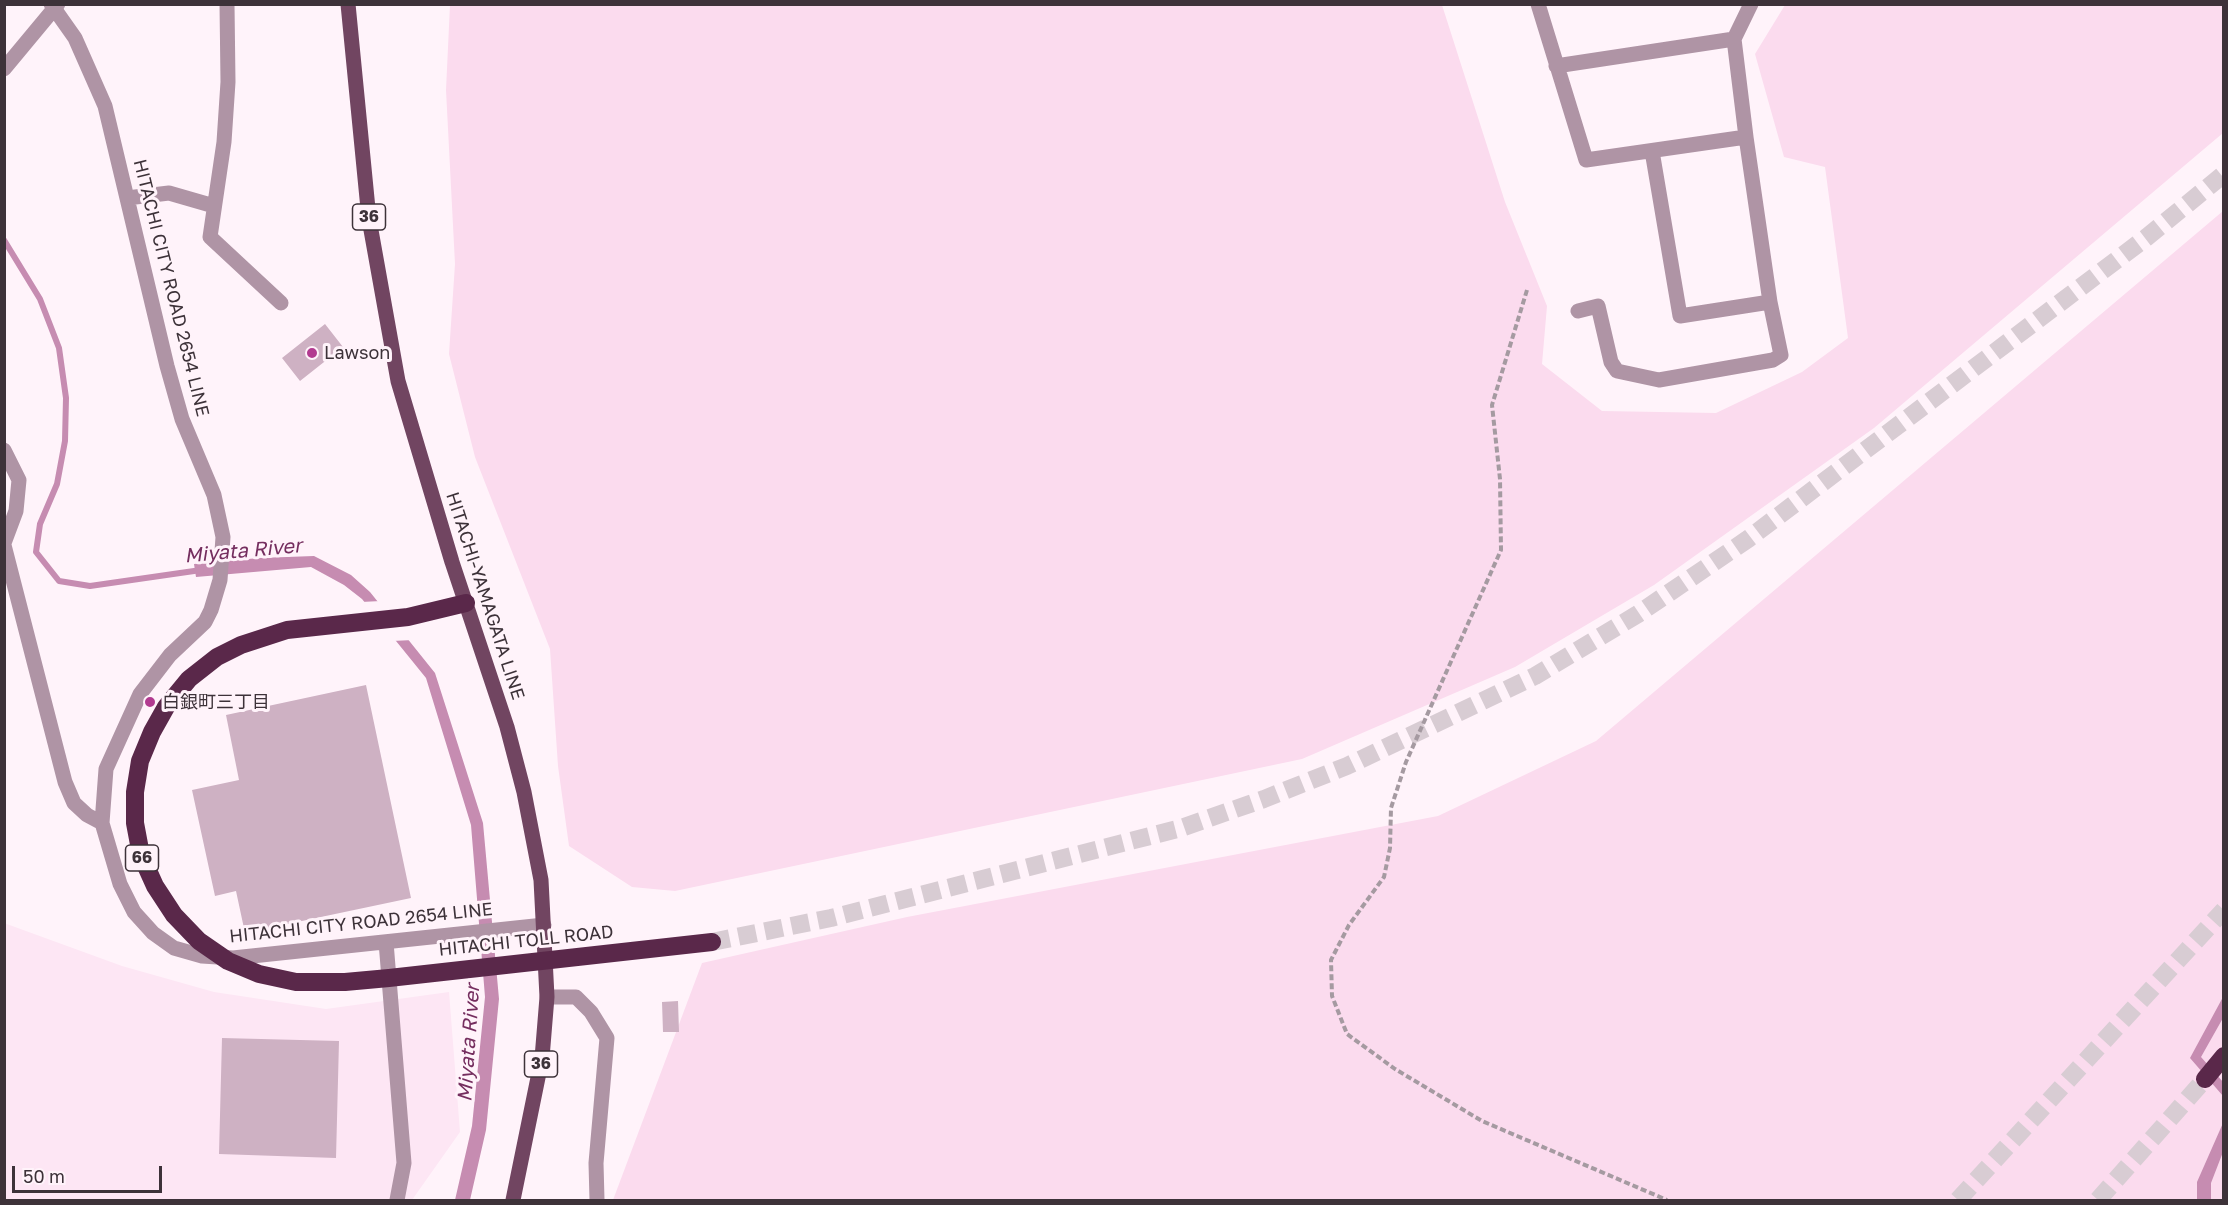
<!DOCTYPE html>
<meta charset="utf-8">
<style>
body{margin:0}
#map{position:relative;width:2228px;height:1205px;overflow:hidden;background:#fff3fa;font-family:"Golos Text",sans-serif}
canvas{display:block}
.frame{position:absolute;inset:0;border:6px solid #3d3239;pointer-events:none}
.scale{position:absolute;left:12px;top:1166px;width:150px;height:27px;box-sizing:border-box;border:3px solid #3d3239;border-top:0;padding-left:8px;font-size:18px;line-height:21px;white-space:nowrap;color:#3d3239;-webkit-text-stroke:4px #fff3fa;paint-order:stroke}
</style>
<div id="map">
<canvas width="2228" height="1205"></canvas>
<div class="frame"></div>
<div class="scale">50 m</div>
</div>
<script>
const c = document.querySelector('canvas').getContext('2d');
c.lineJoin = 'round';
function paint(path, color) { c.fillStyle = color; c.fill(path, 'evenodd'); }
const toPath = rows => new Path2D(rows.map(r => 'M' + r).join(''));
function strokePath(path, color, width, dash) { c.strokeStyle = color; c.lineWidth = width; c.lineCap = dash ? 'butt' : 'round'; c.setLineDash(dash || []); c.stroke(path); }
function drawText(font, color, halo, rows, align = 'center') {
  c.font = font + ' "Golos Text","Noto Sans JP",sans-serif'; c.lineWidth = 6; c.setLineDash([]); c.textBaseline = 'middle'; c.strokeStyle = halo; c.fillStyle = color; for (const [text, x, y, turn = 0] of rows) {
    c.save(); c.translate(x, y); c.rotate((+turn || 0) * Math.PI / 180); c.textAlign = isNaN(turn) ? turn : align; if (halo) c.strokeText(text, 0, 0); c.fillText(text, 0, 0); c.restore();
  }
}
paint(toPath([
 [4,923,122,966,214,992,326,1009,449,992,460,1132,412,1200,5,1200]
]), '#fde6f4');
paint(toPath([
 [450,5,1442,5,1505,202,1547,306,1542,364,1602,411,1716,413,1802,372,1848,338,1825,167,1784,157,1755,54,1785,5,2223,5,2223,133,1874,428,1654,585,1515,667,1302,759,675,891,632,887,569,846,558,766,550,649,475,457,449,354,455,264,446,90],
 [2223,211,2223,1200,613,1200,702,963,907,917,1438,816,1596,741]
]), '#fbdbee');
paint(toPath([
 [314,556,351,575,370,592,435,673,483,823,499,999,486,1130,470,1200,455,1200,472,1126,485,997,471,825,426,678,362,599,344,585,311,567,196,577,194,564,259,558],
 [2223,997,2223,1018,2201,1057,2223,1082,2223,1096,2190,1058],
 [2223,1123,2223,1152,2211,1183,2211,1200,2197,1200,2197,1182]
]), '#c68cb1');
paint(toPath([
 [381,601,413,640,392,641,361,602]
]), '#fff3fa');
strokePath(toPath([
 [4,240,40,299,59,348,66,398,65,441,57,484,40,524,36,552,59,581,90,586,201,570]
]), '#c68cb1', 6);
paint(toPath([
 [325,324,343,347,300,381,282,358],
 [366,685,411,898,245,933,236,891,215,896,192,790,239,780,226,715],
 [678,1001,679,1032,663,1032,662,1002],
 [222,1038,339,1041,336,1158,219,1154]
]), '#ceb1c3');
strokePath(toPath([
 [712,942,831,918,1181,828,1264,799,1347,766,1535,676,1638,614,1748,539,2147,237,2224,174],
 [1958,1200,2224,910],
 [2098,1200,2205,1079]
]), '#d8ccd3', 18, [18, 9]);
strokePath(toPath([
 [1527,290,1492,405,1500,479,1501,550,1406,762,1391,808,1390,848,1384,877,1349,925,1331,960,1332,996,1347,1034,1395,1069,1482,1121,1667,1200]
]), '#a59aa1', 4, [6, 3]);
strokePath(toPath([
 [51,4,75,38,105,106,167,366,182,419,214,495,223,537,220,580,211,610,205,622,170,655,140,694,106,769,102,823,120,884,134,912,153,933,174,948,202,956,233,958,544,925],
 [227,4,228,82,224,142,210,237,281,303],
 [1538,4,1586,160,1746,137,1734,39,1751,4],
 [1556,66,1734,39],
 [4,69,58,4],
 [1652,151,1680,316,1770,302],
 [127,198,169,193,214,206],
 [1578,311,1598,306,1611,362,1617,371,1659,380,1773,360,1781,355,1770,302,1746,137],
 [4,450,19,480,16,511,4,543],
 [4,545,65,782,74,803,87,815,102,823],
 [386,942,404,1163,397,1200],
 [547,997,576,997,591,1012,607,1038,596,1163,597,1200]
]), '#af94a5', 15);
strokePath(toPath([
 [348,4,369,219,398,381,452,562,507,727,524,792,541,880,547,997,542,1058,513,1200]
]), '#714561', 15);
strokePath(toPath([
 [466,603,408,617,287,630,241,645,217,657,189,679,166,707,152,732,140,761,135,792,135,823,141,855,155,886,174,915,199,941,228,961,259,974,296,982,345,982,389,978,712,942],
 [2205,1079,2224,1056]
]), '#5a284a', 18);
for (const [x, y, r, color] of [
 [312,353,6,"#b23a90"],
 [150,702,6,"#b23a90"]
]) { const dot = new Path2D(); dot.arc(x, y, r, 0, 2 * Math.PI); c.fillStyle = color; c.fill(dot); strokePath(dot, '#fff3fa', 2); }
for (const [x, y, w] of [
 [369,217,33],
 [142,858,33],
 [541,1064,33]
]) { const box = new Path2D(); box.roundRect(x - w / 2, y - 13, w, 26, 4.5); c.fillStyle = '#fff3fa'; c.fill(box); strokePath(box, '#3d3239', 1.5); }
drawText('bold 16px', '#3d3239', null, [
 ["36",369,217],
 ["66",142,858],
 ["36",541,1064]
]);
drawText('18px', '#3d3239', '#fff3fa', [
 ["HITACHI CITY ROAD 2654 LINE",171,288,76],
 ["HITACHI-YAMAGATA LINE",485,596,72],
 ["HITACHI CITY ROAD 2654 LINE",361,923,-6],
 ["HITACHI TOLL ROAD",526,941,-6]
]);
drawText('18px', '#3d3239', '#fff3fa', [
 ["Lawson",324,353],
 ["白銀町三丁目",162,702]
], 'left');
drawText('italic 20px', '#752e5f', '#fff3fa', [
 ["Miyata River",243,551,-5],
 ["Miyata River",469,1043,-86]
]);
</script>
